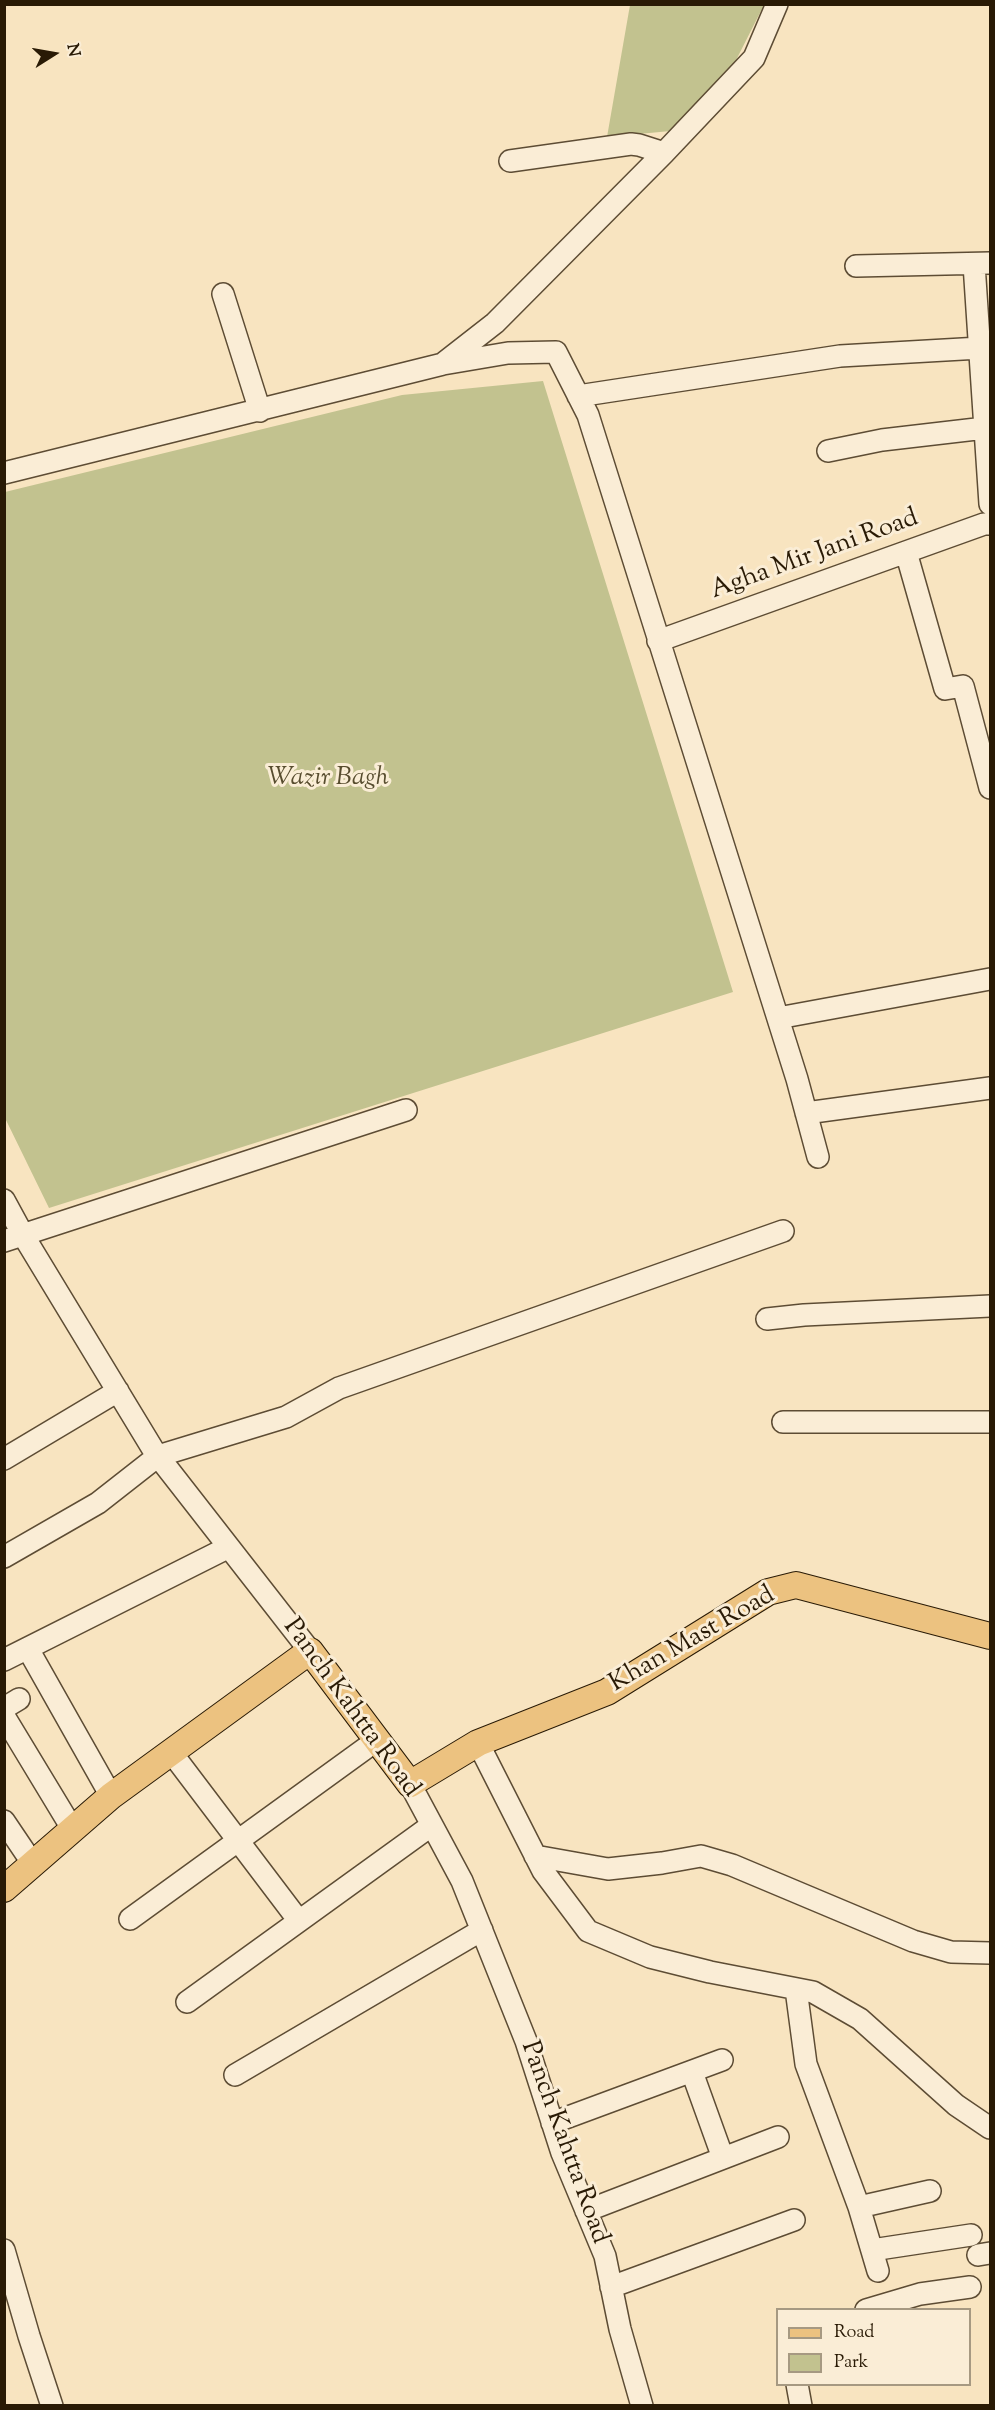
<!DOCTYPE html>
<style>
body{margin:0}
#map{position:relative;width:995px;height:2410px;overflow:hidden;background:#f8e4c0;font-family:"Sorts Mill Goudy",serif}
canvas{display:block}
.frame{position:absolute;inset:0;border:6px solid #291a05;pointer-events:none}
.legend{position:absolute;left:776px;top:2308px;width:195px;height:78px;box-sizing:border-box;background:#faedd6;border:2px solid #a69982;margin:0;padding:8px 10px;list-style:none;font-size:18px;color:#291a05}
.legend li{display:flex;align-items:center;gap:12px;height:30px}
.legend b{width:30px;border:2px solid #a69982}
.north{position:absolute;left:24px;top:24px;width:60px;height:60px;-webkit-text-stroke:4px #faedd6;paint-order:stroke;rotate:79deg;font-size:16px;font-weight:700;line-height:24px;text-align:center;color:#291a05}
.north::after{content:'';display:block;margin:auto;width:21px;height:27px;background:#291a05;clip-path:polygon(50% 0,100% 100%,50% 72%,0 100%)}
</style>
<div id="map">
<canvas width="995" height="2410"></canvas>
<div class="frame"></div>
<ul class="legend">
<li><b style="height:8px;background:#ecc280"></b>Road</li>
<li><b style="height:16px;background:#c2c28f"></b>Park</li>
</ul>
<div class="north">N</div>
</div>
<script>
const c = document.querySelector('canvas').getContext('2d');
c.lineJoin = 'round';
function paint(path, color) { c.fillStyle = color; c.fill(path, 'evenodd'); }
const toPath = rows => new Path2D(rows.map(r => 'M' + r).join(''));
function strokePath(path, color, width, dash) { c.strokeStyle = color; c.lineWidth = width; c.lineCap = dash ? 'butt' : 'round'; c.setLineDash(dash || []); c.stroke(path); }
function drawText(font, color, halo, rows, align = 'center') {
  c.font = font + ' "Sorts Mill Goudy",serif'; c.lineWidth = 6; c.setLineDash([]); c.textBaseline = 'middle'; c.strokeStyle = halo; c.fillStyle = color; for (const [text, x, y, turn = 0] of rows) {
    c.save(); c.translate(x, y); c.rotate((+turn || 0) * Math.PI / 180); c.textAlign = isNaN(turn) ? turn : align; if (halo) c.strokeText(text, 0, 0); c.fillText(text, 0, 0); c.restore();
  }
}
paint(toPath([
 [630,5,764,5,729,74,681,130,607,137],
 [543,381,733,992,49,1208,5,1118,5,492,402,395]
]), '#c2c28f');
const minor = toPath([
 [510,161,631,144,639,145,664,153],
 [974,264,990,504],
 [856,266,990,263],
 [223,294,260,411],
 [445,362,495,323,664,153,754,58,777,4],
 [578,396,840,356,980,348],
 [828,451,882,440,985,428],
 [4,473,443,364,508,353,556,352,588,415,797,1079,818,1157],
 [906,552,945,689,963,686,990,788],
 [658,641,984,524,990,524],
 [778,1018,990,979],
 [806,1113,990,1088],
 [4,1200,23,1235,154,1451,310,1651],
 [4,1241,406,1110],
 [767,1319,804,1315,990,1306],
 [783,1422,990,1422],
 [4,1459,118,1391],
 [4,1557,98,1503,158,1456,286,1417,339,1388,783,1231],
 [28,1649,111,1796],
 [4,1660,227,1548],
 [4,1708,19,1699],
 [4,1716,73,1830],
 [478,1743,543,1871,588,1931,650,1957,710,1972,813,1992,860,2019,956,2105,990,2128],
 [171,1752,299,1921],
 [410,1784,462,1881,526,2041,562,2153,605,2256,620,2329,642,2406],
 [4,1821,33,1864],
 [535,1856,608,1869,662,1863,701,1856,732,1865,913,1941,951,1952,990,1953],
 [130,1919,377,1740],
 [796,1989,806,2064,859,2207,878,2271],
 [187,2002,432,1825],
 [692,2072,723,2158],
 [235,2075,482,1930],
 [552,2123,722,2060],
 [859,2207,930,2191],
 [586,2211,778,2137],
 [4,2250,29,2336,52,2406],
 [872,2250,971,2235],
 [978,2255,990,2253],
 [611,2287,794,2220],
 [866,2310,920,2294,970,2287],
 [797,2384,801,2406]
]);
const major = toPath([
 [4,1889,111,1796,310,1651,410,1784,478,1743,607,1692,768,1592,796,1585,990,1636]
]);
strokePath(minor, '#5d4c34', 24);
strokePath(major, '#291a05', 28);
strokePath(minor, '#faedd6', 21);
strokePath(major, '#ecc280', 26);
drawText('26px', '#291a05', '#faedd6', [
 ["Agha Mir Jani Road",815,556,-20],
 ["Khan Mast Road",693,1641,-30],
 ["Panch Kahtta Road",350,1709,54],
 ["Panch Kahtta Road",563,2143,70]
]);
drawText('italic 26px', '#574c2e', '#faedd6', [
 ["Wazir Bagh",328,780]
]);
</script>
